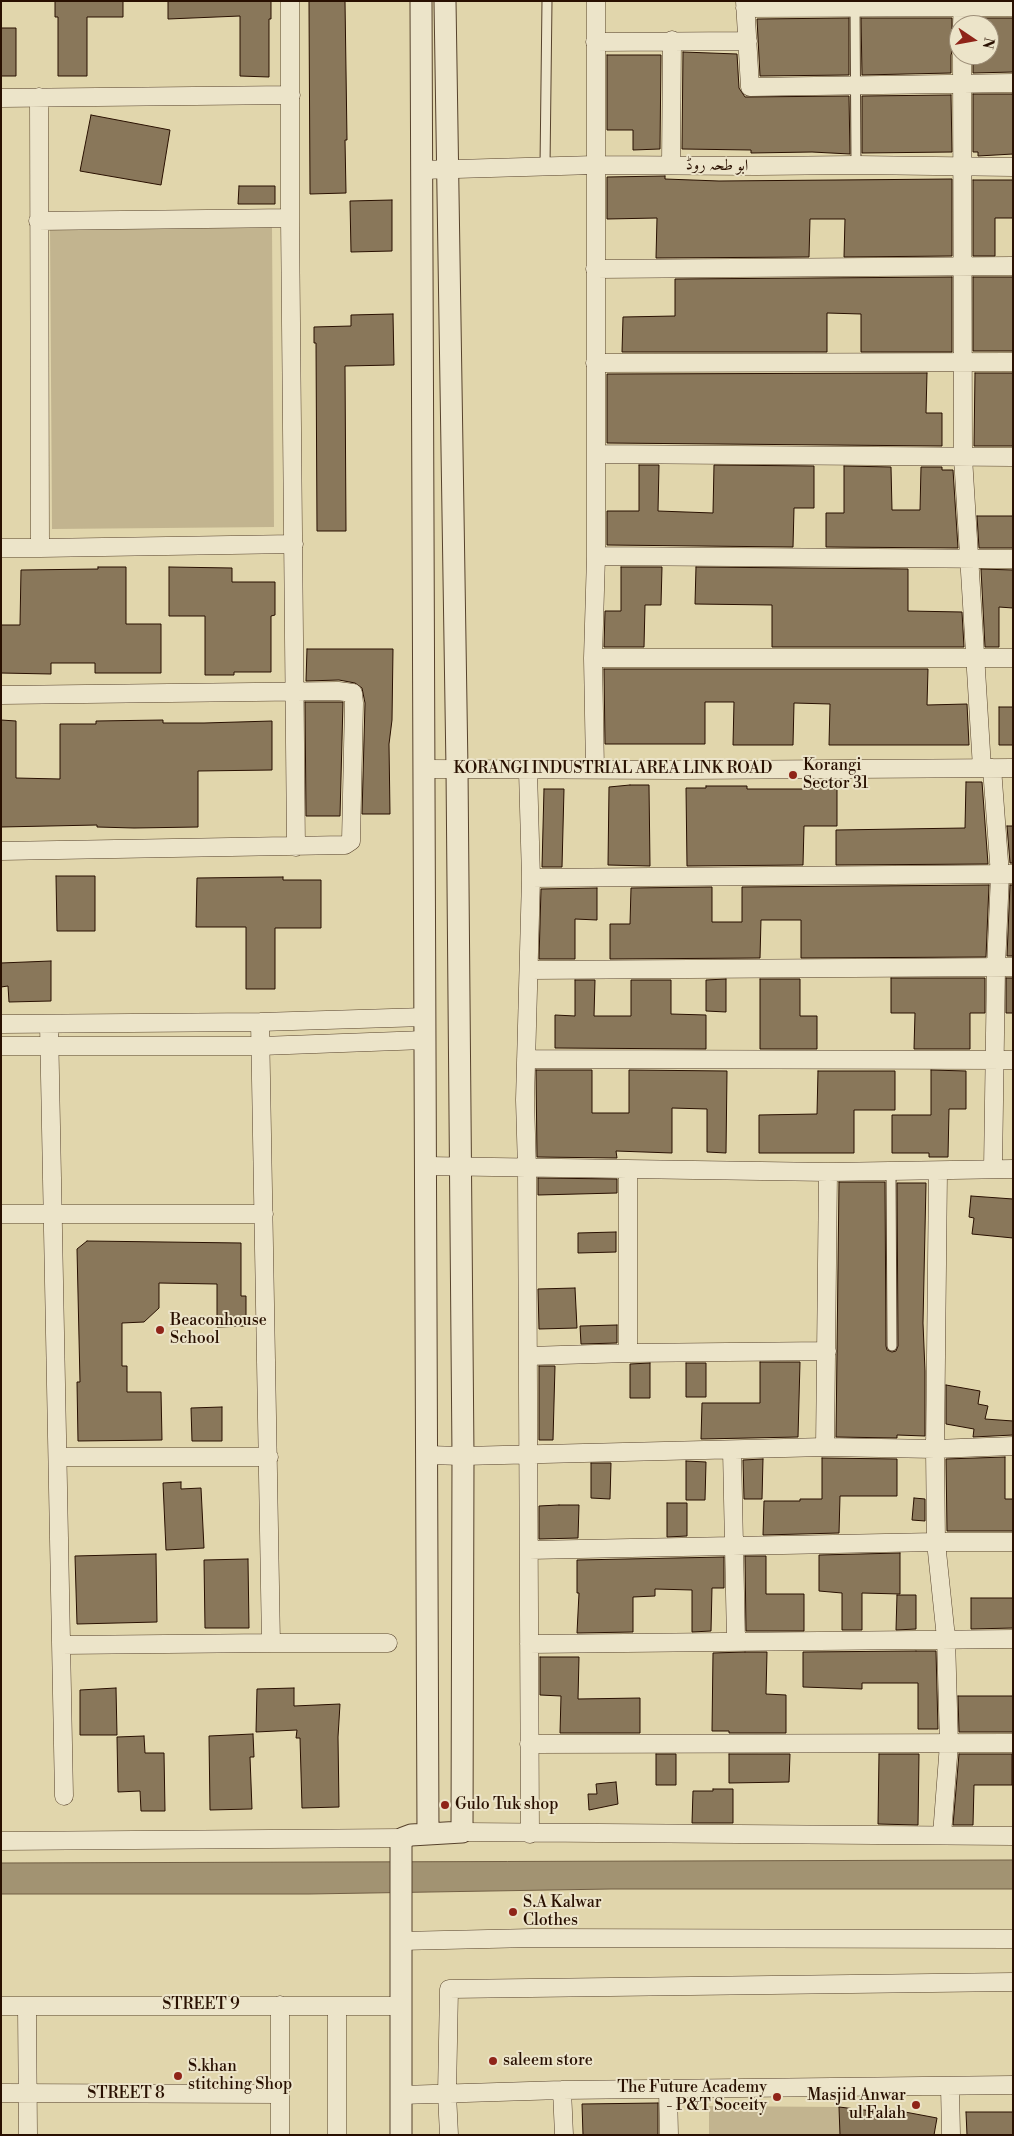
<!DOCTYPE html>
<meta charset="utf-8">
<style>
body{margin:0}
#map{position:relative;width:1014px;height:2136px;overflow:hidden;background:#e1d6ac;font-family:"Libre Bodoni",serif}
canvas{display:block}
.frame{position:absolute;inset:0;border:2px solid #291001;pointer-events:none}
.north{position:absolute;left:949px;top:15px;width:50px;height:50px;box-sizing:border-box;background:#ece4c9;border:1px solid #9e8f79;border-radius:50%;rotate:102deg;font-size:14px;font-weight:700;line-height:20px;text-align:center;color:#291001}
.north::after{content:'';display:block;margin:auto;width:18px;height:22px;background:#8f2418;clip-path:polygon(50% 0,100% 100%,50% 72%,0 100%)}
</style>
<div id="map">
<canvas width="1014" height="2136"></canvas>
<div class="frame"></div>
<div class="north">N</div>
</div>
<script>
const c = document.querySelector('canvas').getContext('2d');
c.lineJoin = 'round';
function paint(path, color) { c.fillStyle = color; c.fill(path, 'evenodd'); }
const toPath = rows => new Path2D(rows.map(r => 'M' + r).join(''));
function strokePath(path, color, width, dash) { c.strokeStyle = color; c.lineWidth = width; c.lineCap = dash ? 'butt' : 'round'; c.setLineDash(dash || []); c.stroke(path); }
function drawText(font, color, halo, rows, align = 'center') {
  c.font = font + ' "Libre Bodoni",Amiri,serif'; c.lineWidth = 4; c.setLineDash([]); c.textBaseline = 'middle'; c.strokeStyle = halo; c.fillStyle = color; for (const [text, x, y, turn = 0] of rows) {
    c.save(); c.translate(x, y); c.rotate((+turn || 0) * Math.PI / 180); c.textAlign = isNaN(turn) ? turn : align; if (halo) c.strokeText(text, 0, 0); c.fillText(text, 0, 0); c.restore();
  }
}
paint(toPath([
 [272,227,274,527,52,529,50,229],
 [709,2106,839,2107,840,2135,709,2135]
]), '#c2b48f');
const water = toPath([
 [1013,1860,1013,1889,611,1889,309,1894,1,1894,1,1863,1013,1860]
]);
paint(water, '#a29372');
strokePath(water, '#725f45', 1);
const building = toPath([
 [55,1,123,1,123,17,87,17,87,76,58,76,58,17,55,17,55,1],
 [168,1,271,1,271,19,269,19,269,77,240,76,240,16,168,19,168,1],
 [309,1,345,1,347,140,345,140,346,193,310,194,309,1],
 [849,18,849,75,760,76,757,19,849,18],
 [861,18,952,18,952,29,959,35,958,45,953,49,951,55,951,73,862,75,861,18],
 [977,18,1013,18,1013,72,973,73,973,55,989,55,989,25,977,25,977,18],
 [1,28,16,28,16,76,1,76,1,28],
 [683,52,737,54,739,88,745,97,849,96,850,154,812,152,751,153,751,150,682,149,683,52],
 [607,55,661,55,660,149,633,150,633,130,607,130,607,55],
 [973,94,1013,94,1013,154,978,156,978,152,973,152,973,94],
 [951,95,952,152,862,153,862,96,951,95],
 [91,115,170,130,161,185,80,171,91,115],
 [665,176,665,179,719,181,952,179,952,256,844,257,845,219,810,219,809,257,656,258,657,218,607,219,607,177,665,176],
 [973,180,1013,180,1013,218,995,218,995,256,973,256,973,180],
 [239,186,275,186,275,204,238,204,239,186],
 [392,200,392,251,351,252,350,201,392,200],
 [952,277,952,352,861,352,861,314,827,313,827,352,622,352,623,317,675,316,675,279,952,277],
 [973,277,1013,277,1013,351,973,351,973,277],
 [393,314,394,365,345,366,346,531,317,531,316,343,314,343,314,327,351,326,351,315,393,314],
 [927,373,926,413,942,413,942,446,607,443,607,374,927,373],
 [975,373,1013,373,1013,446,974,446,975,373],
 [639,465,659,465,658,511,713,513,714,465,814,466,814,508,794,508,793,547,607,545,607,511,639,511,639,465],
 [844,466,891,467,892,510,920,510,921,467,942,467,942,470,953,470,958,548,826,547,826,513,844,513,844,466],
 [977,516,1013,516,1013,548,979,548,977,516],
 [98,567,126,567,126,624,161,624,161,673,95,673,95,663,51,663,51,674,1,673,1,625,20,625,21,570,98,569,98,567],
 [169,567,232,568,232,582,275,582,275,615,271,616,271,672,234,672,234,675,205,675,205,616,169,616,169,567],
 [621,567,662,567,661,605,645,605,644,647,604,647,605,611,621,611,621,567],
 [696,567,908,569,908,611,962,612,964,647,772,647,772,605,695,604,696,567],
 [981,569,1013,570,1013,608,999,607,999,647,985,647,981,569],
 [307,649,393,649,392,720,389,744,390,814,362,814,365,703,362,688,355,683,339,680,306,681,307,649],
 [604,669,928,669,927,705,967,704,969,745,829,745,830,704,794,703,793,745,733,745,734,702,705,702,705,744,605,744,604,669],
 [305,702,343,702,340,816,306,816,305,702],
 [999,707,1013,707,1013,745,999,745,999,707],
 [1,720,16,721,16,778,60,779,60,724,96,724,96,721,163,720,163,723,204,723,272,721,272,770,198,771,198,827,134,828,97,827,97,825,1,827,1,720],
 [966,782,982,782,988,864,836,865,836,830,965,828,966,782],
 [630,785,649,785,650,866,608,865,609,787,630,785],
 [706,786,747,786,747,789,803,789,802,788,837,788,837,826,804,826,803,865,687,866,686,788,706,788,706,786],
 [544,789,564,789,562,867,542,867,544,789],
 [1007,826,1013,826,1013,863,1010,863,1007,826],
 [56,876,95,876,95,931,57,931,56,876],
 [283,877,283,880,321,880,321,928,275,928,275,989,246,989,246,927,196,927,197,878,283,877],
 [989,885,986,957,801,958,801,920,761,920,760,958,610,959,610,924,630,924,631,888,712,887,712,922,742,922,742,887,989,885],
 [1010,885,1013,885,1013,956,1007,956,1010,885],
 [597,888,597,920,575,919,575,959,539,959,541,889,597,888],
 [51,961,51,1001,9,1002,8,986,1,987,1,963,51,961],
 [891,978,985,978,985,1013,970,1013,970,1049,914,1049,915,1013,891,1013,891,978],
 [1006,978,1013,978,1013,1013,1006,1013,1006,978],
 [726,979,726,1012,706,1011,706,980,726,979],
 [760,979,800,979,800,1016,817,1016,817,1049,760,1049,760,979],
 [575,980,595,980,594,1016,631,1016,631,980,671,980,671,1014,706,1015,706,1049,555,1048,555,1015,575,1016,575,980],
 [536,1070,592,1070,592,1113,629,1113,629,1070,727,1071,726,1153,707,1152,707,1109,672,1108,672,1153,616,1151,617,1158,537,1157,536,1070],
 [931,1070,966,1071,966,1109,949,1109,948,1157,929,1157,929,1153,892,1153,892,1115,931,1115,931,1070],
 [818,1071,895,1071,895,1110,854,1110,854,1153,759,1153,759,1115,817,1114,818,1071],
 [538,1178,617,1179,617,1193,538,1195,538,1178],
 [839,1182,885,1182,886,1346,887,1350,892,1352,896,1351,898,1346,897,1183,926,1183,923,1323,925,1371,925,1436,897,1435,897,1438,836,1437,839,1182],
 [971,1196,1013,1199,1013,1238,972,1234,974,1218,969,1217,971,1196],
 [616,1232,616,1252,578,1253,578,1233,616,1232],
 [87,1241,241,1243,241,1296,246,1296,246,1326,217,1327,217,1284,159,1283,159,1308,144,1322,122,1323,122,1366,127,1366,127,1392,161,1392,162,1440,78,1441,77,1382,80,1382,77,1249,87,1241],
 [575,1288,577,1328,539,1329,538,1289,575,1288],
 [617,1325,617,1343,581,1344,580,1326,617,1325],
 [760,1362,800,1362,798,1437,701,1439,702,1403,760,1403,760,1362],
 [650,1363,650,1398,630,1398,630,1364,650,1363],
 [686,1363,706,1363,706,1397,686,1397,686,1363],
 [539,1366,555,1366,553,1440,539,1440,539,1366],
 [946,1385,980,1391,978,1404,988,1406,985,1419,1013,1421,1013,1435,973,1437,974,1429,946,1424,946,1385],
 [222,1407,222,1441,192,1441,191,1408,222,1407],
 [1005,1457,1005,1499,1013,1499,1013,1531,947,1531,946,1459,1005,1457],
 [822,1458,897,1459,897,1496,840,1496,839,1533,763,1535,764,1501,800,1501,800,1499,822,1499,822,1458],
 [763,1459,762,1499,744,1499,743,1460,763,1459],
 [686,1461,706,1462,705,1500,686,1500,686,1461],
 [591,1463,611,1463,610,1499,591,1498,591,1463],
 [181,1482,181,1489,201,1488,204,1548,166,1550,163,1483,181,1482],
 [914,1498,925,1499,925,1521,912,1520,914,1498],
 [667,1503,687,1503,687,1536,667,1537,667,1503],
 [559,1505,579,1505,578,1538,539,1539,539,1506,559,1505],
 [900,1553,900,1594,862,1593,862,1630,842,1630,842,1593,819,1591,819,1555,900,1553],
 [156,1554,157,1622,77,1624,75,1556,156,1554],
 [745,1556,766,1556,766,1594,804,1594,804,1631,746,1631,745,1556],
 [724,1557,724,1588,712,1588,711,1631,692,1632,692,1590,655,1589,655,1596,633,1597,633,1632,577,1633,579,1593,577,1593,577,1560,724,1557],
 [248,1559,249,1628,205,1628,204,1560,248,1559],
 [897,1595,916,1595,916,1629,896,1630,897,1595],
 [971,1598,1013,1598,1013,1628,971,1629,971,1598],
 [916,1651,936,1651,938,1729,918,1729,918,1683,862,1683,862,1689,803,1687,803,1652,916,1651],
 [745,1652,767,1652,766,1694,786,1695,786,1733,729,1733,729,1731,712,1731,713,1653,745,1652],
 [540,1657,579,1657,578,1699,640,1698,640,1733,560,1733,561,1696,540,1695,540,1657],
 [116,1688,117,1735,80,1735,80,1690,116,1688],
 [294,1688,294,1706,340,1704,338,1737,339,1807,302,1808,300,1738,296,1738,297,1730,256,1732,257,1689,294,1688],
 [958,1696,1013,1696,1013,1732,959,1732,958,1696],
 [253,1734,254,1757,250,1757,252,1809,210,1810,209,1736,253,1734],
 [144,1736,145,1753,164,1753,165,1811,141,1811,140,1791,118,1792,117,1737,144,1736],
 [656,1754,676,1754,676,1785,656,1785,656,1754],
 [729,1754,790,1754,789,1782,729,1783,729,1754],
 [879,1754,919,1754,918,1825,878,1824,879,1754],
 [959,1754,1012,1754,1012,1785,974,1785,973,1825,953,1825,959,1754],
 [616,1782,618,1804,589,1810,588,1794,597,1794,596,1784,616,1782],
 [713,1789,733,1789,733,1823,692,1823,693,1791,713,1791,713,1789],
 [658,2103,658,2135,583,2135,582,2104,658,2103],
 [839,2107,888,2113,889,2109,937,2118,934,2135,840,2135,839,2107],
 [966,2112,1013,2112,1013,2135,967,2135,966,2112]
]);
paint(building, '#89775a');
strokePath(building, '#291001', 1);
const service = toPath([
 [855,6,856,165],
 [545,166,547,1],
 [891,1171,892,1346]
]);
const minor = toPath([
 [290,1,290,218,296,847],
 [745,1,750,87,1013,83],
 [745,8,1013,7],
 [962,25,963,1],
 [595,42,748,41],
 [962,55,963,457,982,768],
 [39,97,40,548,294,544],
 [1,98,291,95],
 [671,165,672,40],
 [421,170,595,165,757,166,856,165,1013,167],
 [38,221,290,218],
 [595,269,1013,266],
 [595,363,1013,362],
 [596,454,1013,457],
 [1,548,40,548],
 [596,556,1013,559],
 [593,658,1013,658],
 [1,695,338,691,353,693,354,703,351,841,345,845,1,851],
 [992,768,1000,875,996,967,993,1169],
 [424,769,681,770,1013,768],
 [595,769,593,658,596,556,596,1],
 [528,771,531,878,525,1100,527,1169,530,1834],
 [531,878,1013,874],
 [529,970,1013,967],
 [1,1024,260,1022,425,1017],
 [49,1024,64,1796],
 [1,1046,261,1046,425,1040],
 [526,1059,1013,1060],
 [426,1166,828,1172,1013,1169],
 [628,1170,628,1353],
 [938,1172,935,1449,936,1542,946,1638,949,1744,942,1835],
 [1,1214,264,1214],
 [528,1356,628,1353,827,1351],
 [825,1447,828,1172],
 [732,1450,736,1641],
 [427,1455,463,1456,825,1447,935,1449,1013,1446],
 [58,1457,269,1457],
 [529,1550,936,1542,1013,1542],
 [271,1643,388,1643],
 [529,1644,1013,1639],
 [61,1645,271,1643,260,1022],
 [529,1744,1013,1743],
 [462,1832,1013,1836],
 [1,1841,403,1838],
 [400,1941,532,1938,1013,1939],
 [280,2005,280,2135],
 [1,2006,400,2006],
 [27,2006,28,2135],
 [337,2006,337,2135],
 [950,2087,951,2135],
 [562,2090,564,2135],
 [668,2090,669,2135],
 [1,2093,280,2094],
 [401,2095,562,2090,1013,2085],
 [449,2135,447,2094,449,1989,1013,1982]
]);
const tertiary = toPath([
 [421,1,428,1833],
 [401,2135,401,1844,403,1838,411,1835,462,1832,463,1456,457,769,445,1]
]);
strokePath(service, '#57422c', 11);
strokePath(minor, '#57422c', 19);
strokePath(tertiary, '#57422c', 23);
strokePath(service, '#ece4c9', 9);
strokePath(minor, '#ece4c9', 18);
strokePath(tertiary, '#ece4c9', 21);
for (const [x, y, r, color] of [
 [793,775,5,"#8f2418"],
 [160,1330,5,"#8f2418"],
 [445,1805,5,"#8f2418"],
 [513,1912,5,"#8f2418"],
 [493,2061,5,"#8f2418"],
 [178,2076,5,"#8f2418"],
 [777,2097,5,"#8f2418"],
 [916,2105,5,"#8f2418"]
]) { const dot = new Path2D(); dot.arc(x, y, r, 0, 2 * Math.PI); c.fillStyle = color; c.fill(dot); strokePath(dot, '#ece4c9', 2); }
drawText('16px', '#291001', '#ece4c9', [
 ["ابو طحہ روڈ",717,166,1],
 ["KORANGI INDUSTRIAL AREA LINK ROAD",613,769],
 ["STREET 9",201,2005],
 ["STREET 8",126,2094]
]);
drawText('16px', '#291001', '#ece4c9', [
 ["Korangi",803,766],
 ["Sector 31",803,784],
 ["Beaconhouse",170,1321],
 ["School",170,1339],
 ["Gulo Tuk shop",455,1805],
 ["S.A Kalwar",523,1903],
 ["Clothes",523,1921],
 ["saleem store",503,2061],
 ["S.khan",188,2067],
 ["stitching Shop",188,2085],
 ["The Future Academy",767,2088,"right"],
 ["- P&T Soceity",767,2106,"right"],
 ["Masjid Anwar",906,2096,"right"],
 ["ul Falah",906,2114,"right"]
], 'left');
</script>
